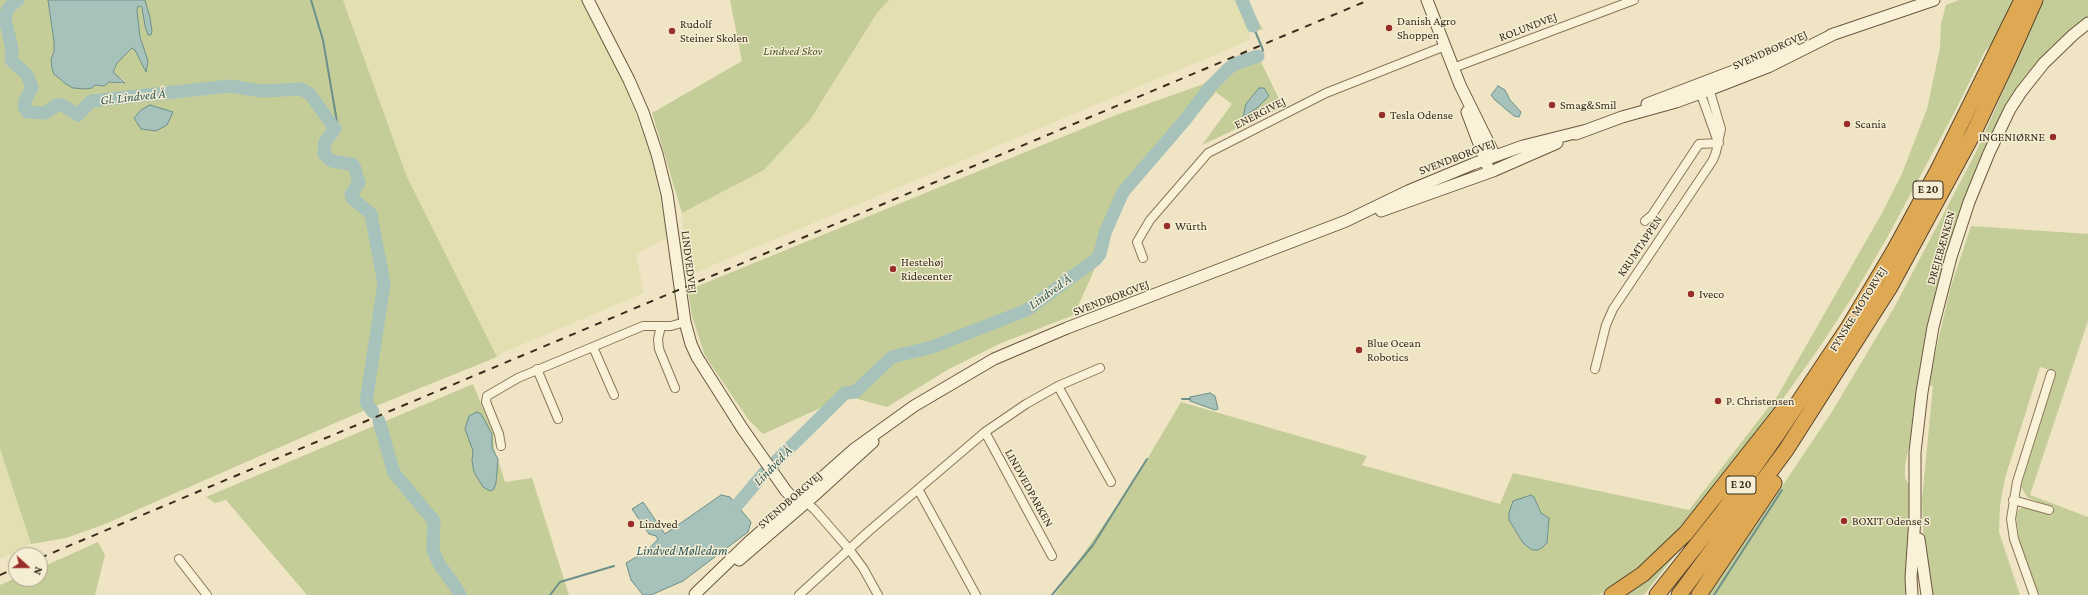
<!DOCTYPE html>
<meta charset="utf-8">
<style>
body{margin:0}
#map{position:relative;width:2088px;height:595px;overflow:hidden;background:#efe4c4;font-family:"Crimson Pro",serif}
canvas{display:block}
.north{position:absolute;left:8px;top:547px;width:40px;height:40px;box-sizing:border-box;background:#f6eed4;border:1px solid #aaa18b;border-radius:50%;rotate:111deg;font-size:11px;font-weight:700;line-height:16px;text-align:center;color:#392d1e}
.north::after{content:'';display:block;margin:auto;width:14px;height:18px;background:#992e29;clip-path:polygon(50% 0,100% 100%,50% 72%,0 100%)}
</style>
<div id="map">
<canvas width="2088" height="595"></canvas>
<div class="north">N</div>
</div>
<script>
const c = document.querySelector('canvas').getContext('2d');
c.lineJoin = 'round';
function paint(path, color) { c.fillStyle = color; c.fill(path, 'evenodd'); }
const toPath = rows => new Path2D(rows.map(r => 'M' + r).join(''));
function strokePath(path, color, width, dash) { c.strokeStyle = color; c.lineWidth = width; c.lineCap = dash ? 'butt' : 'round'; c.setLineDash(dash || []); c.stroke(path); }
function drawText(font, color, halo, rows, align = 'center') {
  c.font = font + ' "Crimson Pro",serif'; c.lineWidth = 3; c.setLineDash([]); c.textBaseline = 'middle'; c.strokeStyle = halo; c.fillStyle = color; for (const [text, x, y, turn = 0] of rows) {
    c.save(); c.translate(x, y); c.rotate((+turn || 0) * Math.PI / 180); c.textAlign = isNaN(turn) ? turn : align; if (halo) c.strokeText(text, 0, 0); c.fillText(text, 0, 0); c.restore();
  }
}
paint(toPath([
 [343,0,581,0,625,86,651,156,668,237,636,254,644,293,504,352,497,357,407,177],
 [889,0,1235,0,1249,32,1250,40,687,276,682,213,764,170,810,120,877,13],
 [0,449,31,544,0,559]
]), '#e4dfb1');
paint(toPath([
 [0,0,48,0,54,41,54,52,51,59,54,74,66,84,80,89,109,82,123,84,125,81,113,73,117,63,132,48,135,49,138,55,146,56,140,37,137,11,137,6,142,7,148,35,152,31,145,0,343,0,407,177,497,357,344,419,105,524,66,538,31,544,0,449],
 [730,0,889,0,877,13,810,120,764,170,682,213,652,113,742,61],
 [1235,0,1245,0,1263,29,1249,32],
 [1959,0,2013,0,1993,43,1985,51,1954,113,1888,236,1853,296,1821,345,1785,396,1709,495,1668,542,1640,568,1607,591,1598,595,1055,595,1136,478,1181,402,1367,456,1362,465,1500,504,1513,473,1689,510,1778,395,1882,213,1901,176,1927,109,1940,48,1941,24,1946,5],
 [1531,495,1534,497,1541,513,1549,518,1509,513,1512,505],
 [2044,0,2088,0,2088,18,2051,47,2017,87,1998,120,1983,155,1952,234,1930,312,1921,363,1913,429,1905,465,1905,478,1910,487,1909,595,1709,595,1830,415,1895,306,1976,152],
 [1258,56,1283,107,1202,145,1232,104,1216,92,1127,197,1074,315,999,344,949,369,887,407,847,396,763,434,748,419,705,356,692,316,688,290,1116,115,1218,79,1237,63],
 [1971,226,2088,234,2088,321,2030,495,2088,517,2088,595,2039,595,2020,544,2016,516,2019,509,2024,507,2032,508,2052,515,2054,507,2028,498,2021,487,2056,372,2040,367,2005,478,2000,505,1999,532,2020,595,1931,595,1924,551,1922,499,1933,386,1928,385,1950,289],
 [473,384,493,433,494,448,505,482,532,478,569,595,307,595,226,500,215,503,206,497],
 [1687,540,1644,595,1620,595],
 [98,542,105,555,95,595,0,595,0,585,16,578,40,579,40,568]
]), '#c4cd98');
const water = toPath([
 [48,0,145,0,150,18,152,31,151,35,148,35,145,26,142,7,138,6,137,11,140,37,148,61,146,72,135,50,132,48,117,63,113,72,125,83,109,82,104,86,95,85,92,88,86,89,73,88,66,84,54,74,52,69,51,59,54,52,54,41,48,0],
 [1498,86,1505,90,1510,100,1521,112,1519,117,1514,116,1495,100,1491,95,1498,86],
 [1259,88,1264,88,1269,96,1257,108,1243,117,1246,104,1259,88],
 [150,105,173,112,167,125,156,131,141,129,134,118,141,110,150,105],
 [1210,393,1215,396,1218,409,1215,410,1190,401,1190,397,1210,393],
 [477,412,481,414,492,434,492,448,498,459,496,483,494,489,490,491,483,487,474,472,472,461,473,451,465,429,469,416,477,412],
 [721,495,730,497,751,522,748,532,683,581,651,595,643,595,631,580,626,563,648,550,658,539,656,536,649,534,632,509,643,502,665,534,721,495],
 [1531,495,1534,497,1541,513,1549,518,1547,543,1543,547,1538,550,1532,550,1523,543,1509,520,1509,513,1513,501,1531,495]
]);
paint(water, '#a6c2bb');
strokePath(water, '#6c9089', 1);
strokePath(toPath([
 [311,0,323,40,337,122,335,129],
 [1253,26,1263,50,1261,55,1258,56],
 [1182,399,1190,399],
 [550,595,560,582,614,566],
 [1052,595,1093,545,1147,459],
 [1714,595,1782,490]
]), '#6c9089', 2);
strokePath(toPath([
 [18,0,8,8,5,18,12,49,11,60,27,75,32,87,25,101,24,107,27,112,45,113,57,105,62,105,78,115,91,101,230,86,262,91,301,89,310,94,335,129,325,142,324,154,332,161,351,164,354,166,359,183,351,194,352,198,371,214,384,284,366,402,373,412],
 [1242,0,1253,26],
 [379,421,394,473,434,521,433,550,439,564,455,586,460,595],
 [738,504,765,472,845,393,855,392,892,357,932,347,1027,310,1095,260,1100,254,1105,233,1123,192,1185,120,1210,87,1229,68,1237,63,1258,56]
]), '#a6c2bb', 13);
const street = toPath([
 [1453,68,1634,0],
 [1699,89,1718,142],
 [1645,221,1652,215,1699,144,1719,143],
 [1143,258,1137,242,1150,220,1208,153,1326,93,1445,46],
 [661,326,658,339,659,349,675,388],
 [593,347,614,395],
 [537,369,558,419],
 [1595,369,1606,325,1613,309,1713,160,1716,152,1721,129,1708,85],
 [1058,386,1111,482],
 [985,432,1052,556],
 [501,446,499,434,486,402,487,396,518,378,643,326,671,326,685,322],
 [918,489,976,595],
 [2013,500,2049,510],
 [806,502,815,510,849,549,863,568,878,595],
 [179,559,207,595],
 [799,595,869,531,985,432,1026,404,1058,386,1100,368],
 [2034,595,2014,539,2011,519,2017,482,2051,374]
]);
const secondary = toPath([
 [588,0,629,80,643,112,657,154,667,194,685,322,691,344,697,357,742,428,786,491,793,498,806,502],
 [1427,0,1460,85,1495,156],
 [1831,35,1934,0],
 [1647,104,1794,48],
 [1467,112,1487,165],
 [1576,134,1622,117,1676,102,1709,90,1768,67,1836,33],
 [1381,211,1493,171,1557,143],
 [1919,539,1927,595],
 [739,560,817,493,873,442],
 [695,594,751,540,853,450,914,406,994,359,1067,328,1346,221,1408,191,1473,164,1523,146,1583,131],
 [1912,595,1911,578,1915,518,1915,452,1922,392,1933,327,1951,257,1969,202,1989,153,2010,109,2021,92,2044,63,2073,35,2088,23]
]);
const highway = toPath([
 [1612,595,1643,574,1686,533,1784,409],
 [1657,595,1722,513,1776,436,1848,328,1895,249,1939,168,2022,0],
 [1679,595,1786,450,1890,287,1974,132,2010,56,2035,0],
 [1699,595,1774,483]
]);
strokePath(street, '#8a765a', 10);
strokePath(secondary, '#6b573d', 13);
strokePath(highway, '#57442e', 17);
strokePath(street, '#f9f1d8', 8);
strokePath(secondary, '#f9f1d8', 11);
strokePath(highway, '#dfa954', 15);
strokePath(toPath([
 [40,558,1369,0],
 [0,575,16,568]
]), '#392d1e', 2, [7, 7]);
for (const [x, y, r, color] of [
 [1389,28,4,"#992e29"],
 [672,31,4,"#992e29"],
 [1552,105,4,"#992e29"],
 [1382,115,4,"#992e29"],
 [1847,124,4,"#992e29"],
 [2053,137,4,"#992e29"],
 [1167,226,4,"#992e29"],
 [893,269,4,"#992e29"],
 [1691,294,4,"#992e29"],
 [1359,350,4,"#992e29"],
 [1718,401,4,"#992e29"],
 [1844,521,4,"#992e29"],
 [631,524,4,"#992e29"]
]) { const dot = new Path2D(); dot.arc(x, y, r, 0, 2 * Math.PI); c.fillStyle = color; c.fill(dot); strokePath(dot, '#f6eed4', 1.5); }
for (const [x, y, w] of [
 [1928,190,30],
 [1741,485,30]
]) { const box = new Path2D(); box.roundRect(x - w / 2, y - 9, w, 18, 3); c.fillStyle = '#f6eed4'; c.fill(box); strokePath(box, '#392d1e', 1); }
drawText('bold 11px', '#392d1e', null, [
 ["E 20",1928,190],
 ["E 20",1741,485]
]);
drawText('12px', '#392d1e', '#f6eed4', [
 ["Danish Agro",1397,21],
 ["Shoppen",1397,35],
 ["Rudolf",680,24],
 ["Steiner Skolen",680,38],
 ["Smag&Smil",1560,105],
 ["Tesla Odense",1390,115],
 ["Scania",1855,124],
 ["INGENIØRNE",2045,137,"right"],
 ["Würth",1175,226],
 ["Hestehøj",901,262],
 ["Ridecenter",901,276],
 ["Iveco",1699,294],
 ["Blue Ocean",1367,343],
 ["Robotics",1367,357],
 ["P. Christensen",1726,401],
 ["BOXIT Odense S",1852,521],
 ["Lindved",639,524]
], 'left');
drawText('12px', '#392d1e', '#f6eed4', [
 ["ROLUNDVEJ",1528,27,-21],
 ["SVENDBORGVEJ",1770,50,-24],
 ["ENERGIVEJ",1260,113,-27],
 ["SVENDBORGVEJ",1457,157,-21],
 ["KRUMTAPPEN",1640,246,-56],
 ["DREJEBÆNKEN",1941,248,-74],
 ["LINDVEDVEJ",689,262,83],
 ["SVENDBORGVEJ",1111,298,-21],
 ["FYNSKE MOTORVEJ",1858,309,-58],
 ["LINDVEDPARKEN",1029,488,61],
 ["SVENDBORGVEJ",790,500,-41]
]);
drawText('italic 12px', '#475625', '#f6eed4', [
 ["Lindved Skov",793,51]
]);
drawText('italic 13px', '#2d5959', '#f6eed4', [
 ["Gl. Lindved Å",133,97,-6],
 ["Lindved Å",1050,292,-36],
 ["Lindved Å",773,466,-46],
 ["Lindved Mølledam",682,551]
]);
</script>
